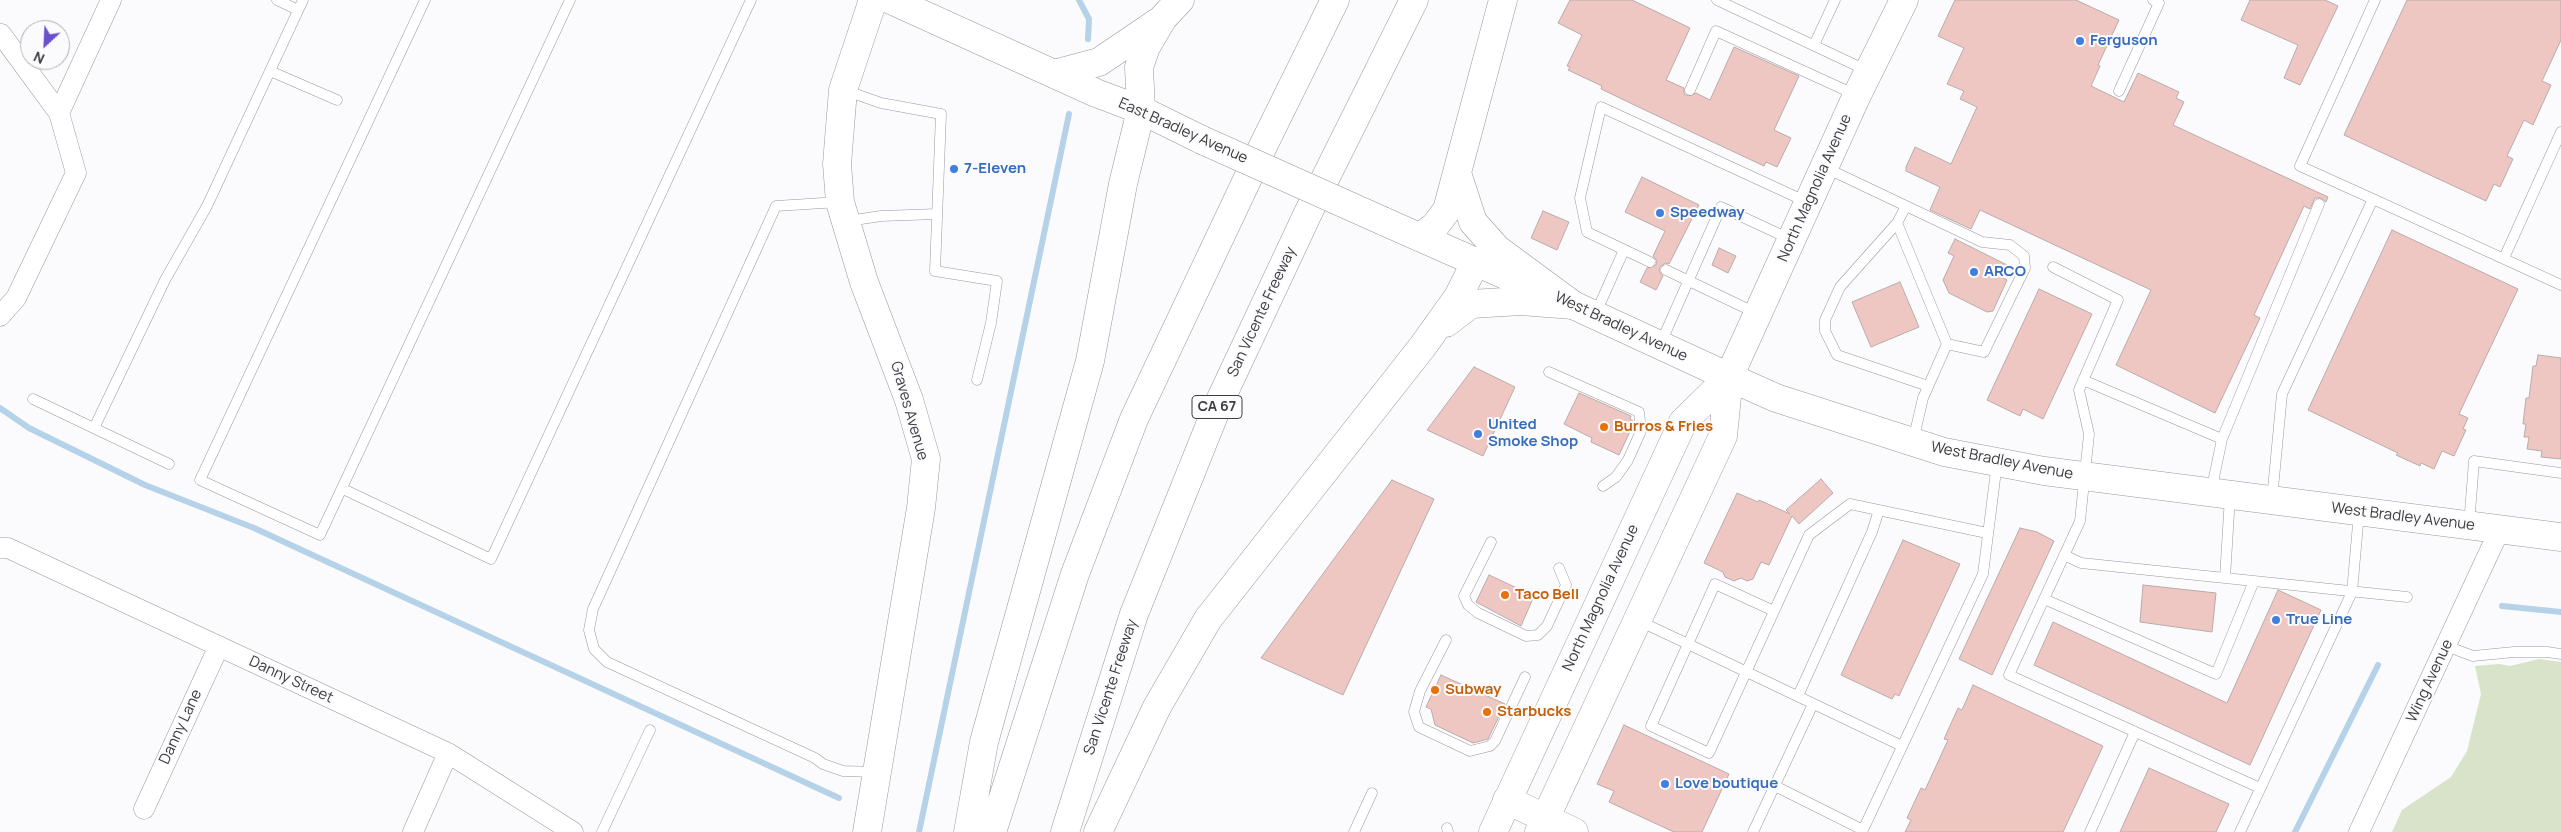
<!DOCTYPE html>
<style>
body{margin:0}
#map{position:relative;width:2561px;height:832px;overflow:hidden;background:#fbfbfd;font-family:Manrope,sans-serif}
canvas{display:block}
.north{position:absolute;left:20px;top:20px;width:50px;height:50px;box-sizing:border-box;background:#fbfbfd;border:1px solid #afafb2;border-radius:50%;rotate:205deg;font-size:14px;font-weight:700;line-height:20px;text-align:center;color:#3c3c41}
.north::after{content:'';display:block;margin:auto;width:18px;height:22px;background:#6a50ca;clip-path:polygon(50% 0,100% 100%,50% 72%,0 100%)}
</style>
<div id="map">
<canvas width="2561" height="832"></canvas>
<div class="north">N</div>
</div>
<script>
const c = document.querySelector('canvas').getContext('2d');
c.lineJoin = 'round';
function paint(path, color) { c.fillStyle = color; c.fill(path, 'evenodd'); }
const toPath = rows => new Path2D(rows.map(r => 'M' + r).join(''));
function strokePath(path, color, width, dash) { c.strokeStyle = color; c.lineWidth = width; c.lineCap = dash ? 'butt' : 'round'; c.setLineDash(dash || []); c.stroke(path); }
function drawText(font, color, halo, rows, align = 'center') {
  c.font = font + ' Manrope,sans-serif'; c.lineWidth = 4; c.setLineDash([]); c.textBaseline = 'middle'; c.strokeStyle = halo; c.fillStyle = color; for (const [text, x, y, turn = 0] of rows) {
    c.save(); c.translate(x, y); c.rotate((+turn || 0) * Math.PI / 180); c.textAlign = isNaN(turn) ? turn : align; if (halo) c.strokeText(text, 0, 0); c.fillText(text, 0, 0); c.restore();
  }
}
paint(toPath([
 [2539,659,2561,662,2561,832,2392,832,2402,810,2451,777,2467,751,2481,694,2475,666,2499,664,2510,666]
]), '#d8e3ca');
strokePath(toPath([
 [1079,0,1089,19,1088,39],
 [0,408,29,428,145,485,254,528,839,798],
 [2502,606,2561,612],
 [919,832,1069,114],
 [2295,832,2378,665]
]), '#b5d2e9', 6);
const building = toPath([
 [1570,0,1632,0,1690,28,1666,80,1684,88,1684,94,1688,96,1696,93,1710,100,1734,47,1799,76,1774,130,1791,138,1777,167,1766,162,1764,166,1647,111,1601,89,1602,86,1568,70,1570,67,1567,66,1582,35,1558,23,1570,0],
 [1955,0,2076,0,2119,20,2098,65,2100,66,2091,86,2124,102,2138,73,2179,92,2176,98,2184,102,2173,125,2328,197,2326,202,2321,198,2315,198,2310,209,2304,206,2254,315,2260,318,2215,413,2116,365,2151,290,1980,210,1971,229,1930,210,1940,187,1906,171,1906,167,1915,147,1951,164,1977,107,1960,99,1964,91,1947,84,1964,48,1938,36,1955,0],
 [2250,0,2325,0,2338,6,2300,85,2284,78,2298,45,2241,20,2250,0],
 [2407,0,2561,0,2561,40,2542,81,2551,85,2533,125,2524,120,2507,156,2513,159,2500,187,2494,184,2486,201,2344,135,2407,0],
 [1642,177,1699,205,1669,264,1665,263,1660,267,1659,271,1663,276,1656,290,1640,282,1647,268,1656,265,1657,261,1653,256,1665,231,1625,212,1642,177],
 [1543,211,1569,222,1557,250,1531,238,1543,211],
 [2392,230,2518,289,2459,414,2468,418,2463,429,2466,430,2454,456,2442,451,2434,469,2421,463,2420,466,2396,455,2398,453,2308,410,2392,230],
 [1955,239,2009,266,2003,278,2007,280,1993,311,1987,312,1949,293,1943,280,1954,256,1948,253,1955,239],
 [1719,248,1736,256,1728,273,1712,265,1719,248],
 [1900,282,1919,327,1871,347,1852,302,1900,282],
 [2039,289,2092,314,2043,419,2023,409,2020,416,1987,400,2039,289],
 [2538,355,2561,358,2561,459,2541,457,2542,451,2527,449,2529,437,2524,437,2526,424,2523,424,2526,398,2529,398,2533,366,2536,366,2538,355],
 [1474,367,1515,387,1483,456,1427,430,1474,367],
 [1579,393,1631,416,1630,419,1633,421,1633,425,1619,455,1591,442,1592,438,1564,424,1579,393],
 [1821,479,1833,493,1799,524,1792,516,1769,565,1761,562,1753,579,1747,581,1741,578,1734,581,1725,577,1723,572,1704,563,1737,493,1758,502,1759,500,1790,514,1786,510,1821,479],
 [1392,480,1434,499,1343,695,1261,658,1392,480],
 [2020,528,2037,532,2054,541,1992,675,1959,659,2020,528],
 [1903,540,1960,564,1899,696,1895,694,1892,699,1841,675,1903,540],
 [1489,575,1534,596,1521,626,1476,602,1489,575],
 [2143,585,2216,593,2212,632,2140,622,2143,585],
 [2278,590,2321,610,2250,765,2034,665,2053,622,2227,703,2278,590],
 [1441,675,1505,704,1488,739,1473,743,1435,725,1431,709,1426,707,1441,675],
 [1973,685,2103,746,2063,832,1905,832,1911,820,1907,818,1921,788,1925,790,1948,740,1944,739,1958,708,1962,710,1973,685],
 [1624,725,1729,774,1702,832,1674,832,1609,802,1614,791,1597,784,1624,725],
 [2149,768,2229,804,2216,832,2120,832,2149,768]
]);
paint(building, '#eec7c3');
strokePath(building, '#b9abaa', 1);
const lane = toPath([
 [277,0,298,10],
 [425,0,200,480,320,535,570,0],
 [1717,0,1868,71],
 [1814,45,1835,0],
 [270,71,337,100],
 [844,90,881,103,941,114,935,271,997,281,991,323,977,380],
 [1690,90,1716,31,1856,95],
 [2119,91,2159,3,2153,0],
 [1826,168,1982,242,2010,245,2024,256,2025,268,1984,352,1947,344,1923,398,1913,441],
 [2373,199,2300,166,2375,0],
 [839,202,776,206,593,609,589,630,594,649,607,662,815,758,823,764,843,771,875,772],
 [1906,206,1897,223,1947,344],
 [848,221,881,216,937,214],
 [1897,223,1840,287,1825,320,1825,331,1837,355,1928,386],
 [2504,258,2561,132],
 [1650,262,1587,232,1580,198,1601,107,1807,202],
 [2053,267,2118,300,2079,390,2089,434,2080,521,2009,675,2260,788],
 [1666,270,1758,314],
 [1595,315,1624,250],
 [1660,345,1721,207,1790,239],
 [1549,372,1639,412,1641,431,1628,460,1616,477,1603,486],
 [2083,380,2222,439],
 [33,399,169,464],
 [94,428,165,280,207,206,303,0],
 [343,489,491,559,751,0],
 [2211,492,2222,439,2319,204],
 [2230,496,2225,578,2407,597],
 [2272,499,2282,394,2373,199,2561,285],
 [2469,525,2474,461,2561,473],
 [1491,542,1464,596,1468,605,1478,613,1526,636,1538,635,1547,626,1566,585,1559,568],
 [2064,555,2081,563,2225,578],
 [2044,599,2216,674,2254,581],
 [1774,611,1715,584,1688,644,1902,746],
 [1639,621,1688,644,1651,726,1709,753,1809,535,1850,504,1987,533],
 [1446,640,1420,691,1414,712,1419,727,1470,751,1490,746,1495,741,1525,677],
 [2446,646,2473,656,2514,652,2547,652,2561,654],
 [1798,696,1872,532,1879,510],
 [1775,786,1863,830],
 [1447,828,1448,832],
 [602,832,650,730],
 [1354,832,1372,793],
 [1753,832,1813,704],
 [1862,832,1983,574,1997,463],
 [2090,832,2135,732],
 [2240,832,2352,592,2359,513]
]);
const street = toPath([
 [1,34,59,113],
 [0,316,16,298,76,173,59,113,111,0],
 [0,548,8,548,448,753,573,832],
 [144,809,219,646],
 [413,832,448,753],
 [2359,832,2500,529]
]);
const secondary = toPath([
 [891,0,1096,93,1141,110],
 [1729,377,1776,398,1944,452,2044,471,2561,537],
 [1507,800,1574,832],
 [867,832,921,508,926,459,909,400,864,282,840,202,837,164,843,90,873,0]
]);
const primary = toPath([
 [1141,110,1202,140],
 [1383,221,1573,305,1729,377],
 [1493,832,1683,422,1729,377],
 [1539,832,1723,436,1729,377,1857,95,1904,0]
]);
const highway = toPath([
 [1054,74,1099,62,1158,22],
 [1457,173,1473,222,1497,249,1573,305],
 [1420,237,1435,226,1447,210,1503,0],
 [1446,323,1471,304,1521,301,1573,305],
 [968,832,984,742,1090,361,1123,184,1141,110,1139,67,1146,47,1163,18,1180,0],
 [992,832,1075,574,1134,419,1265,142,1335,0],
 [1065,832,1134,614,1218,405,1309,211,1414,0],
 [1098,832,1157,707,1208,619,1423,346,1458,297,1476,261]
]);
strokePath(lane, '#9897a2', 11);
strokePath(street, '#9897a2', 21);
strokePath(secondary, '#9897a2', 29);
strokePath(primary, '#9897a2', 29);
strokePath(highway, '#9897a2', 29);
strokePath(lane, '#fff', 10);
strokePath(street, '#fff', 20);
strokePath(secondary, '#fff', 28);
strokePath(primary, '#fff', 28);
strokePath(highway, '#fff', 28);
const primaryBridge = toPath([
 [1202,140,1383,221]
]);
strokePath(primaryBridge, '#9897a2', 29, []);
strokePath(primaryBridge, '#fff', 28);
for (const [x, y, r, color] of [
 [2080,41,5,"#3f7fe0"],
 [954,169,5,"#3f7fe0"],
 [1660,213,5,"#3f7fe0"],
 [1974,272,5,"#3f7fe0"],
 [1604,427,5,"#e8710a"],
 [1478,434,5,"#3f7fe0"],
 [1505,595,5,"#e8710a"],
 [2276,620,5,"#3f7fe0"],
 [1435,690,5,"#e8710a"],
 [1487,712,5,"#e8710a"],
 [1665,784,5,"#3f7fe0"]
]) { const dot = new Path2D(); dot.arc(x, y, r, 0, 2 * Math.PI); c.fillStyle = color; c.fill(dot); strokePath(dot, '#fbfbfd', 2); }
for (const [x, y, w] of [
 [1217,407,50]
]) { const box = new Path2D(); box.roundRect(x - w / 2, y - 11.5, w, 23, 4); c.fillStyle = '#fbfbfd'; c.fill(box); strokePath(box, '#3c3c41', 1); }
drawText('bold 14px', '#3c3c41', null, [
 ["CA 67",1217,407]
]);
drawText('bold 15px', '#366cbe', '#fbfbfd', [
 ["Ferguson",2090,41],
 ["7-Eleven",964,169],
 ["Speedway",1670,213],
 ["ARCO",1984,272],
 ["United",1488,425],
 ["Smoke Shop",1488,442],
 ["True Line",2286,620],
 ["Love boutique",1675,784]
], 'left');
drawText('15px', '#3c3c41', '#fbfbfd', [
 ["East Bradley Avenue",1183,131,24],
 ["North Magnolia Avenue",1815,188,-66],
 ["San Vicente Freeway",1262,312,-65],
 ["West Bradley Avenue",1621,327,25],
 ["Graves Avenue",909,411,74],
 ["West Bradley Avenue",2002,461,11],
 ["West Bradley Avenue",2403,517,7],
 ["North Magnolia Avenue",1601,598,-65],
 ["Danny Street",291,680,25],
 ["Wing Avenue",2430,681,-65],
 ["San Vicente Freeway",1111,687,-72],
 ["Danny Lane",181,727,-65]
]);
drawText('bold 15px', '#c56008', '#fbfbfd', [
 ["Burros & Fries",1614,427],
 ["Taco Bell",1515,595],
 ["Subway",1445,690],
 ["Starbucks",1497,712]
], 'left');
</script>
